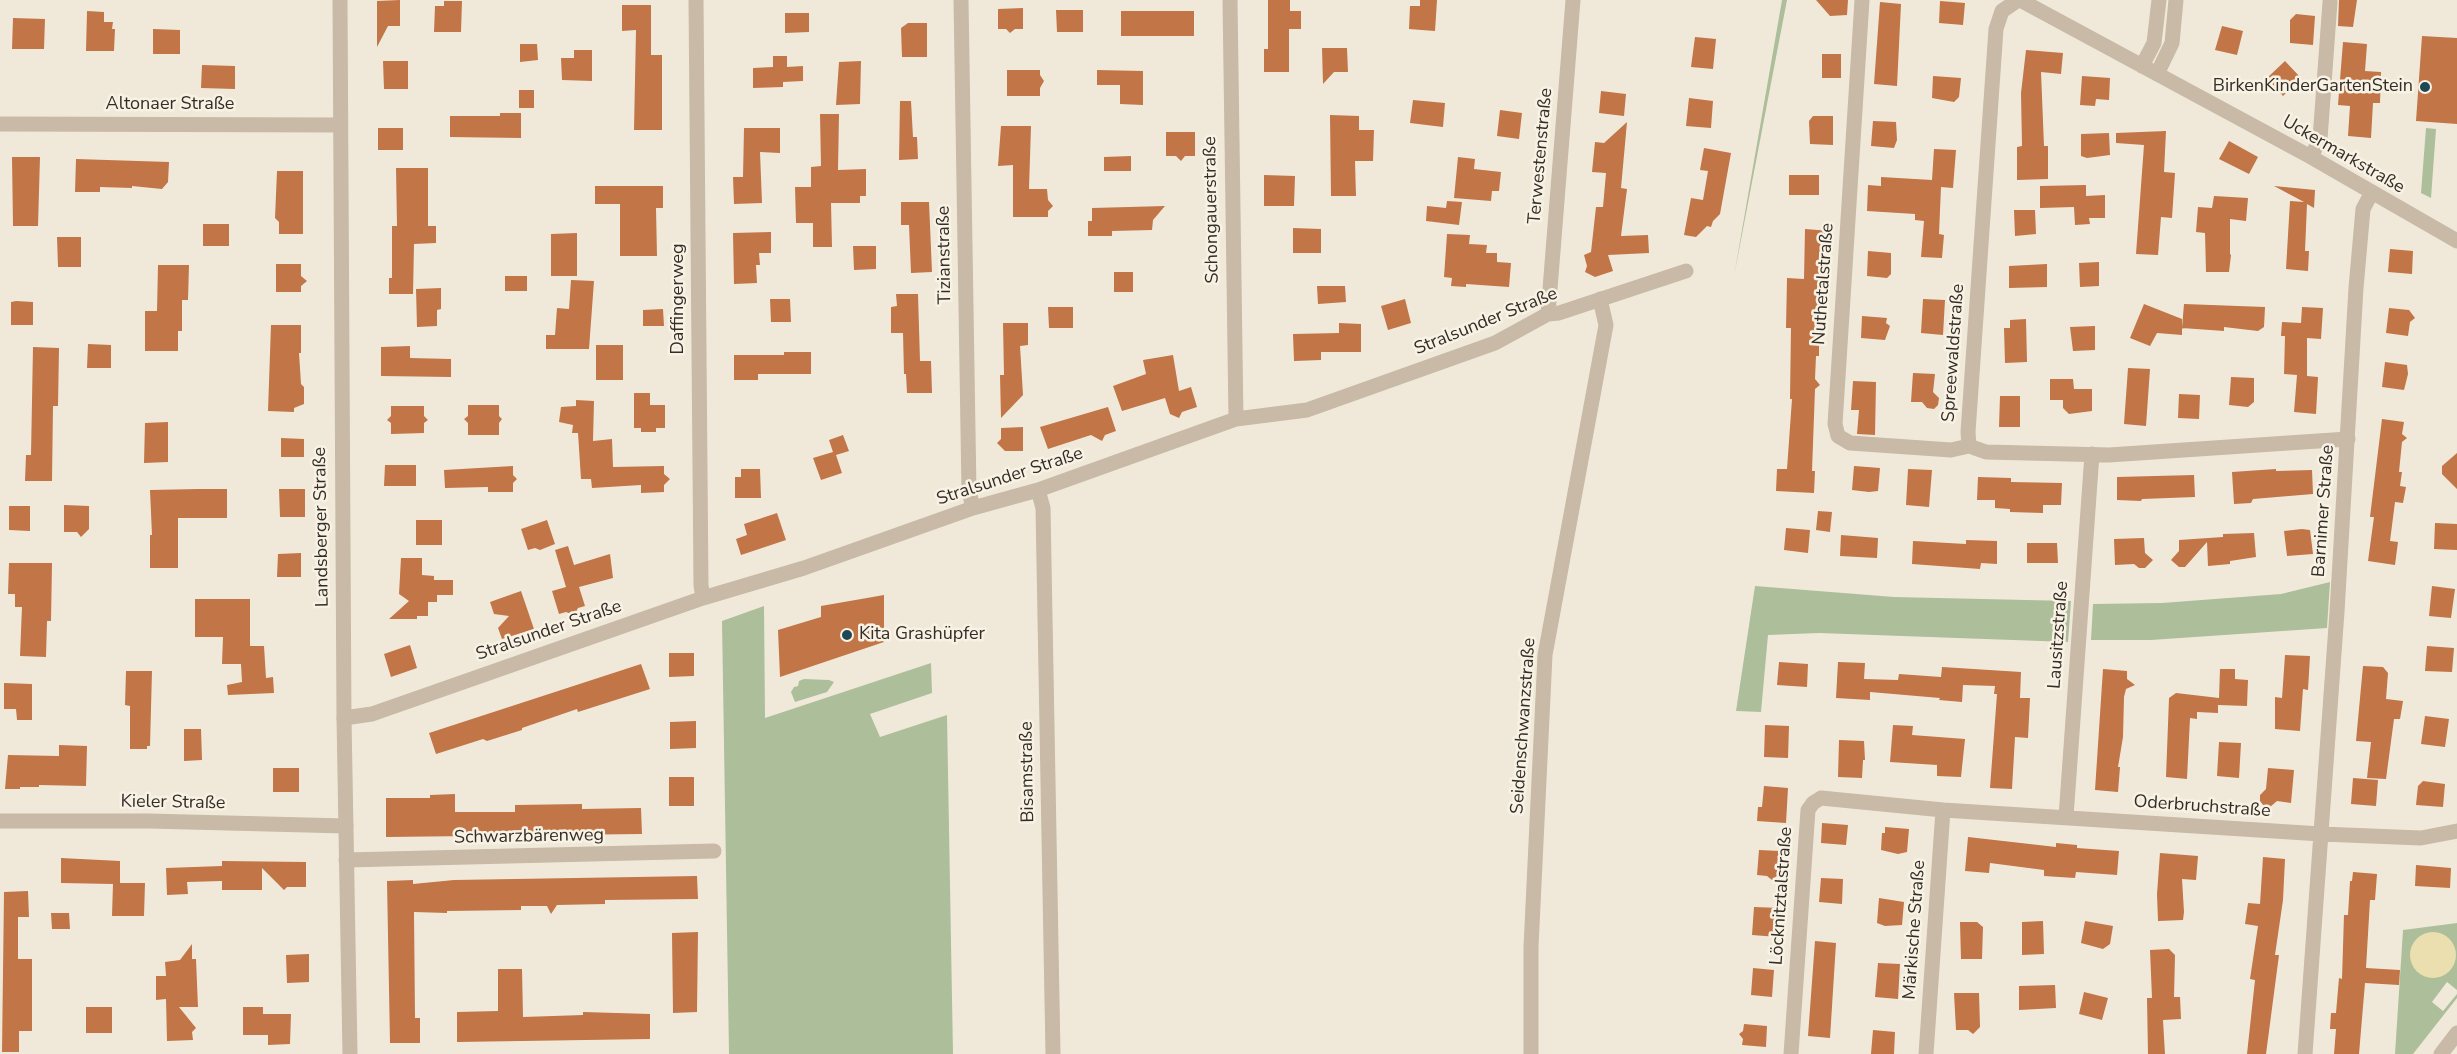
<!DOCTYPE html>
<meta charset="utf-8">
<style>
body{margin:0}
canvas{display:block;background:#f0e9d9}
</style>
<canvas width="2457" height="1054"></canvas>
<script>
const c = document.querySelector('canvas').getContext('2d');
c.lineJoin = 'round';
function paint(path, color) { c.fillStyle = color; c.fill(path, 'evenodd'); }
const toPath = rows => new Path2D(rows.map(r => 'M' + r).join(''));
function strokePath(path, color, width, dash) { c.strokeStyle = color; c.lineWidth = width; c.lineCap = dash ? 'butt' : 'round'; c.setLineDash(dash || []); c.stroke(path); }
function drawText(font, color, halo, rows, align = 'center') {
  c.font = font + ' "Nunito Sans",sans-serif'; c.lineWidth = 5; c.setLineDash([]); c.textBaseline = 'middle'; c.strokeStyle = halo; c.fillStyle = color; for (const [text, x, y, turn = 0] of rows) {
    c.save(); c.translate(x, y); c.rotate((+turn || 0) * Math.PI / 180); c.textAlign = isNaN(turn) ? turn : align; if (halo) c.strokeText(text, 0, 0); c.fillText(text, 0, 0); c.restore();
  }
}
paint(toPath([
 [1782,0,1787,0,1734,276],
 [2426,128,2436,129,2431,198,2421,193],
 [2330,582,2327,628,2151,640,2091,640,2093,604,2162,603,2281,594],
 [1755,586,1894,597,2071,601,2068,642,1819,633,1768,635,1761,712,1736,711],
 [764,606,765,718,931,663,932,693,870,714,880,737,947,715,953,1054,729,1054,722,621],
 [804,679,829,680,834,682,827,692,795,702,791,692,794,687,798,686,799,681],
 [2457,923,2457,990,2447,982,2432,1002,2443,1011,2457,994,2457,998,2413,1054,2395,1054,2403,930]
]), '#adbf9a');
paint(toPath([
 '2410 955a23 23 0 1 1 46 0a23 23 0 1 1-46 0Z'
]), '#ebdfb0');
paint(toPath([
 [400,0,400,26,388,26,377,47,377,1],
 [1268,0,1290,0,1290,11,1301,11,1301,29,1289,29,1289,72,1264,72,1264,49,1268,49],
 [1420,0,1437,0,1435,31,1409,29,1410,6,1420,6],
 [1816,0,1848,0,1847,15,1830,16],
 [2339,0,2357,0,2353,27,2338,26],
 [444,1,462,1,461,32,434,32,435,6,444,6],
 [1940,1,1965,3,1963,25,1939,23],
 [1880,2,1901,4,1897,86,1874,84],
 [622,5,651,5,651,55,662,55,662,130,634,130,636,30,622,31],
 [1023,8,1023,29,1015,29,1010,33,1006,29,998,29,998,9],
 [1056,10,1083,10,1083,32,1057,32],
 [87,11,104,12,104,22,113,22,112,29,115,29,114,51,86,51],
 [1121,11,1194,11,1194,36,1121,36],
 [785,13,809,13,809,32,785,33],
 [2296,14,2315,16,2313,45,2290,43,2290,20],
 [13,18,45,19,44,49,12,49],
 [908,23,927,23,927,57,902,57,901,28],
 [2222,26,2243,31,2237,55,2215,50],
 [153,29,180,30,180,54,153,54],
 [2422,36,2457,38,2457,124,2416,121],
 [1695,37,1716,39,1713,69,1691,67],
 [2343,42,2367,44,2365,71,2381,72,2380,103,2373,103,2371,138,2348,136,2350,106,2338,105],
 [520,44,537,44,538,60,520,62],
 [1322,48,1347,48,1348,72,1334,72,1323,84],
 [574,50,592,50,592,81,562,80,561,58,574,58],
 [2026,50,2063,53,2061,74,2041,72,2044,146,2048,146,2048,179,2017,180,2017,147,2022,146,2021,93],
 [1822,54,1841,54,1841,78,1822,78],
 [773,56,787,56,787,67,803,66,803,81,783,82,783,87,753,88,753,68,773,67],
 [383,61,408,61,408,89,384,89],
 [861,61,860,104,836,105,839,62],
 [2285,61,2301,78,2283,96,2267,78],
 [202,65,235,66,235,89,201,88],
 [1007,70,1040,70,1040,75,1044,81,1040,88,1040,96,1007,96],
 [1097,70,1143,71,1143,105,1120,104,1120,85,1097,85],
 [1933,76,1961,78,1959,97,1954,102,1932,98],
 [2082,76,2110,78,2109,100,2096,99,2095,106,2080,105],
 [519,90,534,90,534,108,519,108],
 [1601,91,1626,94,1624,116,1599,113],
 [1689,98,1713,101,1711,128,1686,126],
 [1413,100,1445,103,1443,127,1410,123],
 [900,101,911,101,913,137,917,137,918,159,899,160],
 [1500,110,1522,113,1519,139,1497,136],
 [500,113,521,113,521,138,450,137,450,116,500,116],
 [820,114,839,114,838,170,866,169,866,196,860,196,860,203,831,203,832,247,813,247,813,223,796,223,795,187,811,187,811,167,821,166],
 [1330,115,1359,116,1359,130,1374,130,1373,161,1355,161,1356,196,1331,196],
 [1813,116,1833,116,1833,145,1810,144,1809,121],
 [1873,121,1896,122,1897,140,1894,148,1871,146],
 [1627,122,1621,188,1627,189,1621,236,1648,235,1649,253,1608,255,1613,271,1595,277,1585,272,1587,266,1584,255,1591,252,1596,207,1603,207,1606,173,1592,172,1595,142,1604,143],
 [1001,126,1031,126,1029,189,1047,189,1048,200,1053,206,1048,211,1048,217,1013,217,1013,165,998,166],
 [378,128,403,128,403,150,378,150],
 [744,128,780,128,780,153,760,152,762,203,734,204,733,177,743,177],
 [2166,131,2164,172,2175,173,2172,218,2161,217,2158,255,2136,254,2144,145,2116,143,2116,133],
 [1166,132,1195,132,1195,156,1185,156,1181,161,1176,156,1166,156],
 [2109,133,2110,155,2087,158,2081,156,2081,134],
 [2229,141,2258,157,2249,174,2219,159],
 [1704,148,1731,153,1720,214,1713,221,1711,227,1707,226,1696,237,1684,235,1691,198,1703,200,1708,171,1700,170],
 [1934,149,1956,150,1953,188,1941,187,1939,234,1944,235,1942,258,1921,257,1924,221,1915,220,1915,214,1867,211,1868,185,1881,186,1881,177,1932,180],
 [1131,156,1131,171,1104,171,1104,157],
 [12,157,40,157,38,226,13,226],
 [1458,157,1475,159,1474,169,1501,172,1499,191,1492,191,1491,201,1454,198],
 [76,159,169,162,168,182,162,189,132,186,132,188,100,187,100,192,75,192],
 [396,168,428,168,428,226,436,226,436,243,414,244,413,294,389,294,389,278,392,278,392,226,397,226],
 [277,171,303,171,303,234,279,234,279,222,275,218],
 [1264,175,1295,176,1294,206,1264,206],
 [1789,175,1819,175,1819,195,1789,195],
 [2086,185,2086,196,2105,195,2105,218,2089,218,2090,224,2075,225,2074,207,2040,208,2040,186],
 [595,186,663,186,663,208,656,208,657,256,620,256,620,204,595,204],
 [2274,186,2315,190,2314,208,2307,204,2305,251,2309,251,2308,271,2286,269,2290,201,2304,202],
 [2214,196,2248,198,2246,221,2230,219,2230,254,2231,255,2229,272,2206,272,2205,233,2196,232,2198,207,2212,208],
 [1447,201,1462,202,1459,225,1426,221,1427,206,1446,208],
 [901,202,929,202,932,272,911,273,909,225,901,225],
 [1165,206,1153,220,1152,230,1112,231,1112,236,1088,236,1088,221,1092,221,1092,208],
 [2014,210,2035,210,2036,234,2015,236],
 [203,224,229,224,229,246,203,246],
 [1293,228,1321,229,1321,253,1293,253],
 [1805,229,1831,231,1831,254,1819,254,1819,356,1816,356,1815,379,1820,385,1815,389,1812,471,1815,471,1814,493,1776,491,1777,469,1787,469,1792,399,1790,399,1791,328,1786,328,1787,278,1804,279],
 [771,232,771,253,759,253,760,265,756,265,757,283,734,284,733,233],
 [577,233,577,276,551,276,551,234],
 [1447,234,1470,235,1469,244,1487,245,1486,253,1497,253,1497,262,1511,263,1509,287,1466,284,1466,287,1451,286,1452,278,1444,277],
 [57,237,81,237,81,267,58,267],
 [853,246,876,246,876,269,854,270],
 [2390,249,2413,251,2412,274,2388,272],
 [1868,251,1891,253,1891,274,1887,278,1867,276],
 [2099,262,2099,286,2080,287,2079,263],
 [276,264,301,264,301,276,307,281,301,286,301,292,276,292],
 [2047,264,2047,287,2009,288,2009,266],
 [158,265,189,265,188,300,182,300,182,331,178,331,178,351,145,351,145,311,157,311],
 [1114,272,1133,272,1133,292,1114,292],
 [505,276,527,276,527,291,505,291],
 [571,280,594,281,589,349,546,349,546,335,555,335,557,308,569,309],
 [1317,286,1345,286,1346,302,1318,304],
 [441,288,441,309,437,310,437,326,417,327,416,289],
 [896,294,918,294,920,361,931,361,932,393,907,393,906,374,904,374,903,333,891,333,891,307,897,306],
 [770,299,790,299,791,322,771,322],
 [1405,299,1411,323,1388,330,1381,306],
 [1923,299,1945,300,1943,335,1921,333],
 [16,301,33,302,33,325,11,325,11,302],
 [2144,304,2182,319,2182,335,2157,333,2150,346,2130,338],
 [2184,304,2265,307,2264,327,2258,331,2224,327,2224,331,2182,328],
 [1048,307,1073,307,1073,328,1049,328],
 [2302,307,2323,308,2321,339,2307,338,2307,376,2318,377,2316,414,2294,412,2297,375,2284,374,2285,336,2281,336,2282,322,2301,323],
 [2389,308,2409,310,2415,318,2410,322,2408,336,2386,333],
 [663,309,664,326,643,326,643,310],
 [1862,316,1887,318,1886,323,1890,326,1885,340,1861,338],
 [2026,319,2027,362,2005,363,2004,328,2010,328,2010,320],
 [1003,323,1028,323,1028,345,1020,346,1023,395,1001,418,1000,375,1004,375],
 [1339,323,1361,324,1361,352,1321,352,1321,360,1294,361,1293,334,1339,333],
 [271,325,301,325,301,353,299,353,301,384,304,387,304,404,294,408,294,412,268,411],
 [2095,326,2095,350,2073,351,2070,327],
 [88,344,111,345,111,368,87,368],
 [596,345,623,345,623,380,596,380],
 [410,346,410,358,451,359,451,377,381,376,381,347],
 [33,347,59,348,58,406,53,406,52,481,25,481,26,455,31,455],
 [784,352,811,352,811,374,758,374,758,380,734,380,734,355,784,355],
 [1173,355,1179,391,1191,387,1197,407,1182,412,1179,418,1170,414,1165,398,1122,411,1113,386,1146,374,1143,360],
 [2385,362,2407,365,2408,374,2404,390,2382,387],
 [2128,368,2150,369,2146,426,2124,424],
 [1913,373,1935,374,1933,392,1939,398,1938,405,1934,409,1927,408,1922,402,1911,402],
 [2231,377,2254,378,2254,402,2248,407,2229,405],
 [2050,379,2073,379,2074,389,2092,389,2092,411,2069,414,2063,408,2063,400,2050,400],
 [1853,381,1876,382,1875,435,1857,434,1859,410,1851,410],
 [634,393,650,393,650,405,665,405,665,428,656,428,656,432,641,432,641,428,634,428],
 [2179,394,2200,395,2199,419,2178,418],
 [2000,396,2020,396,2020,427,1999,427],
 [576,400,594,401,593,441,612,439,613,467,664,466,664,474,670,479,664,485,664,492,641,493,641,485,592,488,591,479,581,479,578,433,572,433,573,425,559,422,561,407,576,406],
 [468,405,499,405,499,416,502,419,499,423,499,435,468,435,468,423,464,419,468,416],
 [391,406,424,406,424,416,428,420,424,423,424,433,391,434,391,423,387,420,391,416],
 [1108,407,1116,431,1105,435,1102,441,1091,435,1048,449,1040,427],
 [2382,419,2404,422,2402,434,2407,438,2402,442,2399,472,2402,472,2400,486,2406,487,2403,503,2395,502,2390,541,2398,542,2395,565,2368,561,2374,517,2370,517],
 [168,422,168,462,144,463,145,423],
 [1023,427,1023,451,1005,451,997,443,1001,439,1001,428],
 [843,435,849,451,836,455,842,473,821,480,813,458,833,452,829,440],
 [281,438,304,439,304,457,281,457],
 [2457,453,2457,489,2442,474,2442,466],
 [385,465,416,465,416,486,384,486],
 [513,466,513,475,517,479,513,483,513,492,488,492,488,487,445,488,444,470],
 [1854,466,1880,468,1878,491,1869,492,1852,490],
 [741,469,760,469,761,498,735,498,735,477,741,477],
 [1908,469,1932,470,1929,507,1906,505],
 [2276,469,2276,471,2312,470,2313,494,2253,499,2251,503,2234,504,2232,472],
 [2194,475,2195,497,2142,499,2141,501,2117,500,2117,477],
 [1978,477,2011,478,2011,482,2062,483,2061,505,2043,505,2043,513,2010,512,2010,509,1995,508,1995,500,1977,500],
 [198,489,227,489,227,518,178,518,178,568,150,568,150,535,152,535,150,490],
 [279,489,305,489,305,517,280,517],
 [64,505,89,506,89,529,81,537,77,532,64,532],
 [9,506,30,506,30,531,9,530],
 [1818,511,1832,512,1830,532,1816,530],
 [777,513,786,540,741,555,736,539,747,535,744,524],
 [416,520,442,520,442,545,416,545],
 [547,520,555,544,540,550,535,548,528,550,521,529],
 [2435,523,2457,524,2457,550,2434,549],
 [1786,528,1810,530,1808,553,1784,550],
 [2302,529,2310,530,2313,554,2287,556,2284,531],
 [2254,533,2256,557,2230,561,2230,564,2208,566,2207,542,2185,567,2179,567,2171,560,2179,551,2179,540,2223,537,2223,534],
 [1841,535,1878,538,1877,558,1840,556],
 [2144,538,2145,553,2153,560,2145,568,2139,568,2134,564,2115,565,2114,539],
 [1966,540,1997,541,1997,564,1981,563,1980,569,1912,564,1913,541,1966,544],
 [2027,543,2057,543,2058,563,2027,563],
 [568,546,574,565,610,554,613,578,579,587,585,606,578,608,574,615,566,612,559,614,552,591,566,587,555,550],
 [301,553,301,577,277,577,278,554],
 [401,558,422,558,422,575,434,576,434,580,453,580,453,595,437,595,437,602,428,602,428,616,417,616,417,619,389,619,409,601,399,594],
 [9,563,52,563,51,621,47,621,46,657,20,656,22,607,15,607,15,594,8,594],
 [2432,586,2455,589,2451,618,2429,616],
 [521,591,534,629,502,639,498,628,509,616,494,614,490,602],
 [884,595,884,642,780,677,778,630,821,617,821,606],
 [195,599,250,599,250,646,264,646,266,678,273,677,274,693,228,695,227,685,242,682,241,664,222,664,223,637,195,637],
 [410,645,417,668,391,677,384,654],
 [2427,646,2454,648,2452,672,2425,671],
 [669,653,694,653,694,676,669,677],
 [2285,655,2310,656,2308,690,2303,689,2300,731,2275,729,2275,697,2282,698],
 [1779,662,1808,664,1807,687,1777,685],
 [1838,662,1865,663,1864,679,1898,680,1899,674,1941,677,1942,667,2021,672,2020,698,2030,698,2028,738,2015,737,2012,789,1990,788,1997,694,1994,694,1995,686,1963,685,1962,702,1939,700,1940,698,1870,692,1870,700,1836,698],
 [641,664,650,689,578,712,577,709,522,728,522,730,487,741,483,739,436,754,429,733],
 [2363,666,2383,667,2388,673,2386,699,2403,701,2400,719,2394,719,2386,779,2367,778,2371,742,2356,741],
 [2103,669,2127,671,2127,679,2135,685,2126,689,2124,697,2123,737,2118,767,2120,767,2118,792,2095,790],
 [2220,669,2235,669,2235,679,2248,680,2247,706,2218,705,2218,713,2197,712,2197,719,2190,718,2187,779,2166,777,2169,698,2176,693,2219,698],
 [126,671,152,671,150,746,147,746,147,749,130,749,130,706,125,705],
 [4,683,32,684,32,720,17,720,16,709,4,709],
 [2425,716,2449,719,2445,747,2421,744],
 [696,721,696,748,670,749,670,722],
 [1765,725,1789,726,1788,758,1764,757],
 [1893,725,1913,726,1912,735,1965,739,1961,777,1937,776,1937,765,1890,762],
 [184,729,201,729,202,760,184,761],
 [1839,740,1864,741,1865,760,1863,760,1862,778,1838,777],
 [2219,742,2241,743,2239,778,2217,776],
 [59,745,87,746,86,786,39,785,39,787,20,787,20,789,5,789,8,755,59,756],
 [273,768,299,768,299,792,273,792],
 [2268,768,2294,770,2291,803,2277,801,2270,807,2264,806,2260,801,2260,795,2266,789],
 [669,777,694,777,694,806,669,806],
 [2353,778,2378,780,2376,806,2351,804],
 [2423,781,2445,784,2443,807,2416,805,2418,786],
 [1764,786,1788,788,1786,823,1757,821,1758,807,1762,807],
 [455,794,455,812,515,812,515,805,582,804,582,809,641,808,642,834,386,837,386,798,430,798,430,795],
 [1822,823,1848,825,1846,845,1821,843],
 [1885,827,1909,829,1907,852,1898,854,1881,850,1882,833,1885,833],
 [1968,837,2056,847,2056,843,2077,845,2077,848,2119,851,2117,875,2076,872,2075,878,2044,876,2044,870,1990,863,1989,873,1965,871],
 [1759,850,1780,851,1779,874,1772,880,1767,876,1757,875],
 [2160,853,2198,856,2196,880,2182,879,2184,912,2183,920,2158,921,2157,894],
 [2263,857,2285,859,2283,900,2275,955,2279,955,2266,1054,2247,1054,2255,980,2250,979,2258,926,2245,924,2248,903,2260,904],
 [61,858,120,861,120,883,145,883,144,916,112,916,113,884,61,883],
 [222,861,306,862,306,887,287,887,284,890,262,868,262,890,222,890,222,881,187,882,188,894,167,895,166,868,222,866],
 [2416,865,2451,868,2450,888,2415,886],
 [2353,872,2377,874,2375,900,2370,900,2366,968,2400,970,2399,985,2365,983,2359,1054,2334,1054,2336,1029,2330,1029,2331,1013,2336,1013,2339,978,2342,979,2344,915,2348,915,2350,881,2352,881],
 [697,876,698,899,605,900,605,904,557,905,551,914,547,906,521,906,521,910,447,911,447,913,414,912,415,1018,420,1018,420,1043,390,1043,387,881,413,880,413,884,454,880],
 [1821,878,1843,879,1842,904,1819,902],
 [28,891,29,917,18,917,18,959,32,959,32,1031,19,1031,19,1052,2,1052,4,892],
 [1879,898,1904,902,1902,925,1885,926,1877,923],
 [1754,907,1780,908,1778,937,1752,935],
 [51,913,69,913,70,929,52,929],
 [2043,921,2044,954,2022,955,2022,922],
 [2085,921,2113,926,2110,944,2103,949,2081,943],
 [1960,922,1977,922,1983,927,1982,959,1961,959],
 [698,932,697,1012,673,1013,672,933],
 [1815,941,1836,943,1830,1038,1808,1036],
 [192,944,192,959,196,959,198,1007,179,1007,196,1028,192,1032,193,1040,167,1041,166,999,156,1000,156,976,166,976,165,962,180,960],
 [2169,949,2175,955,2174,997,2180,997,2181,1019,2163,1020,2165,1054,2148,1054,2147,998,2152,998,2150,950],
 [309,954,309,982,287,983,286,955],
 [1878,963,1900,964,1898,999,1875,997],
 [1753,968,1774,970,1772,997,1751,995],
 [498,969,522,969,523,1017,583,1015,583,1012,650,1014,650,1039,457,1042,457,1012,498,1011],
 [2055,985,2056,1008,2019,1010,2019,986],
 [2084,992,2108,998,2102,1020,2079,1014],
 [1954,993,1979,993,1980,1027,1973,1034,1968,1030,1956,1030],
 [86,1007,112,1007,112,1033,86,1033],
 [243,1007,263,1007,263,1014,291,1014,290,1044,268,1045,268,1035,243,1035],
 [1744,1024,1767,1026,1766,1047,1742,1045,1743,1039,1739,1034,1743,1031],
 [1873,1030,1895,1032,1894,1054,1871,1054]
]), '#c27546');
strokePath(toPath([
 [340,0,344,718,372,714,703,598,804,568,973,508,1038,490,1236,419,1307,410,1495,343,1548,314,1559,313,1686,271],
 [696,0,701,585,703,598],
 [961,0,969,491,973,508],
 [1230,0,1236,419],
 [1862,0,1835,424,1838,436,1850,443,1951,450,1969,446],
 [2018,0,2002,11,1996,29,1968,432,1969,446,1986,452,2109,455,2348,439],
 [2020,0,2311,157,2457,241],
 [2142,66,2154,43,2159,0],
 [2157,74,2172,43,2176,0],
 [0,124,339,125],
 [2311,157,2320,139,2330,2],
 [1548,314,1573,0],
 [1038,490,1043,508,1053,1054],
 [2066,817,2092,454],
 [0,821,149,821,346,826],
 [346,860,714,851],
 [1531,1054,1531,947,1545,655,1606,325,1600,299],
 [1791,1054,1808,810,1813,803,1821,798,1943,810,2321,834,2421,838,2457,831],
 [1926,1054,1943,810],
 [2305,1054,2337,612,2356,288,2363,209,2372,192],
 [2441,1054,2457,1033]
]), '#c8baa6', 15);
strokePath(toPath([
 [344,718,350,1054]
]), '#c8baa6', 15);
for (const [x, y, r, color] of [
 [2425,87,6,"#1e4954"],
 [847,635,6,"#1e4954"]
]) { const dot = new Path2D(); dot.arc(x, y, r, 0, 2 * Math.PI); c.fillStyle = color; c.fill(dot); strokePath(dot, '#f8f2e5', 2); }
drawText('18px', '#342d27', '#f8f2e5', [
 ["BirkenKinderGartenStein",2413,87],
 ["Kita Grashüpfer",859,635,"left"]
], 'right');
drawText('18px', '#342d27', '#f8f2e5', [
 ["Altonaer Straße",170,105],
 ["Uckermarkstraße",2343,155,30],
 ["Terwestenstraße",1541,156,-85],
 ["Schongauerstraße",1212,210,-91],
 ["Tizianstraße",945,255,-91],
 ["Nuthetalstraße",1824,284,-86],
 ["Daffingerweg",679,299,-90],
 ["Stralsunder Straße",1486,322,-22],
 ["Spreewaldstraße",1954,353,-86],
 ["Stralsunder Straße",1010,477,-18],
 ["Barnimer Straße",2324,511,-86],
 ["Landsberger Straße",322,527,-91],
 ["Stralsunder Straße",549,631,-19],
 ["Lausitzstraße",2059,635,-86],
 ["Seidenschwanzstraße",1524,726,-86],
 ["Bisamstraße",1028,772,-91],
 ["Kieler Straße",173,803,1],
 ["Oderbruchstraße",2202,807,4],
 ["Schwarzbärenweg",529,837,-1],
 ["Löcknitztalstraße",1782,896,-86],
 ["Märkische Straße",1915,930,-86]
]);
</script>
